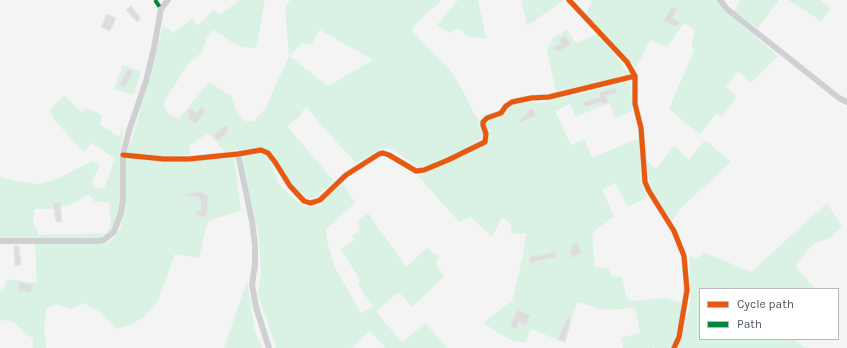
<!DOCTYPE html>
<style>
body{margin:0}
#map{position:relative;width:847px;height:348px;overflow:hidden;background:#f4f4f4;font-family:Karla,sans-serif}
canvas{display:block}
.legend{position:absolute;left:699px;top:288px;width:140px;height:52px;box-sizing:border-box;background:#fff;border:1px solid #b7bbc0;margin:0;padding:5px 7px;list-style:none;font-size:12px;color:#4a5661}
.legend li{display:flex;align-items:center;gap:8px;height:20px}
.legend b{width:20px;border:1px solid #b7bbc0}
</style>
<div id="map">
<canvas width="847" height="348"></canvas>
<ul class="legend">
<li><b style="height:5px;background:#e8590c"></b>Cycle path</li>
<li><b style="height:5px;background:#00873e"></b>Path</li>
</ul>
</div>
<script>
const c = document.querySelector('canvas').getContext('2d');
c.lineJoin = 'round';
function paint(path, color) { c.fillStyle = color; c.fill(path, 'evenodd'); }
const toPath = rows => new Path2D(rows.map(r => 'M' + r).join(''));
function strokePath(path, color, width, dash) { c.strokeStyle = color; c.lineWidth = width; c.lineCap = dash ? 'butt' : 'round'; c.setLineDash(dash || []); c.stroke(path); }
paint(toPath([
 [240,0,265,0,256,48,240,47,213,30,208,35,202,52,187,65,163,104,168,113,179,119,209,82,232,97,237,113,245,121,254,121,265,109,289,56,285,8,290,0,440,0,439,4,427,13,411,30,449,69,462,89,475,115,480,120,479,125,482,134,480,141,431,164,418,167,391,149,382,148,356,163,323,127,306,106,299,117,287,126,334,181,315,198,307,198,294,187,288,180,276,157,270,151,261,147,225,152,208,133,189,146,190,155,158,156,127,153,145,96,163,25,173,33,192,19,198,25,214,10,220,15],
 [320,30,373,60,328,86,289,56,302,43,311,45],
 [458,0,478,0,486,39,470,37,457,28,450,33,437,25],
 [521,0,564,0,527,26],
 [593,0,716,0,728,13,778,56,751,83,738,71,726,87,737,97,721,117,716,113,700,135,669,109,694,50,691,45,695,30,684,23,667,47,650,40,636,68,586,13],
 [740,0,779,0,758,28,734,11],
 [788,0,820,0,831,9,821,21],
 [567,30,576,43,597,34,622,64,628,74,556,92,547,50,553,38],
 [123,65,141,71,134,95,114,89],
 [631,81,632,111,615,119,610,103,575,117,570,104,555,111,571,145,584,139,592,158,639,138,641,182,647,197,628,207,615,183,602,189,614,216,592,233,595,267,608,268,611,276,622,277,626,296,632,301,666,298,682,303,674,342,671,348,655,348,655,347,651,348,623,348,621,338,640,333,635,308,605,310,577,302,565,343,531,329,525,343,510,340,483,323,512,301,523,256,526,233,511,234,511,225,502,217,492,237,471,217,459,222,417,175,487,144,490,137,486,126,486,122,504,115,512,105,526,102,540,103],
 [64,95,82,113,86,108,102,115,100,124,119,137,124,125,120,154,121,195,117,219,112,233,106,237,92,240,0,238,0,177,15,181,38,184,55,180,92,161,100,165,92,181,94,188,104,188,115,159,92,143,84,152,55,121,50,110],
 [89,194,95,202,109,202,111,223,107,233,39,235,33,223,35,209,54,209,72,204],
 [705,140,731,162,682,207,672,221,652,191,648,175,647,161,656,169,674,146,689,160],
 [255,154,264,155,270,160,278,183,295,200,303,205,310,207,319,206,343,183,355,203,326,229,327,241,335,268,361,313,373,306,358,285,360,280,341,249,354,240,352,235,360,231,358,220,368,213,406,267,427,248,439,257,436,264,444,276,412,307,399,292,376,311,402,343,425,323,448,348,386,348,370,331,351,348,276,348,258,294,261,273,259,237,242,158],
 [234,158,241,211,212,219,207,224,199,258,175,254,158,300,144,317,130,325,116,329,100,312,84,303,72,309,54,304,46,310,44,328,46,348,33,348,33,339,11,321,3,320,0,321,0,291,3,291,7,279,37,283,35,244,99,244,108,243,115,237,120,229,125,210,126,159,153,161],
 [827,203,842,227,828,239,814,243,795,266,814,287,813,289,700,289,700,339,794,339,805,348,677,348,682,339,691,295,689,256,698,258,703,252,751,272],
 [247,281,255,332,262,348,224,348]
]), '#d9f2e3');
const building = toPath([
 [131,6,141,18,137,22,126,10,131,6],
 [672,7,677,9,672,18,680,22,677,27,664,21,672,7],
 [107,14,116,18,110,31,101,27,107,14],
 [565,36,571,44,557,52,554,47,561,43,559,40,565,36],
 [128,69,133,72,125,87,119,85,128,69],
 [615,88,617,93,606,96,608,102,602,104,601,102,585,107,583,102,600,97,599,93,615,88],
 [201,107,206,111,195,124,188,118,190,116,187,111,191,108,196,113,201,107],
 [532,108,536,115,520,123,519,121,528,113,527,110,532,108],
 [225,126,228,127,228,131,218,141,214,135,225,126],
 [196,192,204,192,204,195,208,195,207,217,196,216,196,210,201,211,201,201,199,200,199,197,183,196,196,192],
 [53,202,60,202,62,222,56,222,53,202],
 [577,243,582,252,573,258,569,251,572,249,571,247,577,243],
 [14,246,19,246,21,265,15,266,14,246],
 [555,252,556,257,529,263,531,255,537,256,555,252],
 [19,282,33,285,31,293,18,291,19,282],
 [517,310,530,315,526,325,519,322,516,329,511,326,511,324,517,310],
 [568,317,571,318,565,342,558,339,568,317]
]);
paint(building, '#ddddde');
strokePath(building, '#e5e6e7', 1);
strokePath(toPath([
 [569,0,627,62,635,76,635,104,641,128,645,182,649,191,674,231,684,256,687,290,679,337,674,348],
 [720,0,727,9,839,98,847,102],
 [238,154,252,221,255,245,255,264,252,285,256,307,269,348],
 [123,155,164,159,189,159,238,154,261,150,268,153,275,162,290,186,304,201,310,203,314,202,320,200,346,175,379,154,383,153,389,155,416,171,424,170,448,160,485,142,486,134,483,125,483,122,487,118,501,113,506,106,512,102,531,98,549,97,635,76],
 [0,241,98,241,104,240,114,232,121,213,123,199,123,155,129,131,146,81,154,48,161,9,168,0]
]), '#ced0d2', 6);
strokePath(toPath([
 [155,0,161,9]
]), '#00873e', 4, [8, 4]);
strokePath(toPath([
 [569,0,627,62,635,76,635,104,641,128,645,182,649,191,674,231,684,256,687,290,679,337,674,348],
 [123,155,164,159,189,159,238,154,261,150,268,153,275,162,290,186,304,201,310,203,314,202,320,200,346,175,379,154,383,153,389,155,416,171,424,170,448,160,485,142,486,134,483,125,483,122,487,118,501,113,506,106,512,102,531,98,549,97,635,76]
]), '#e8590c', 5);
</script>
